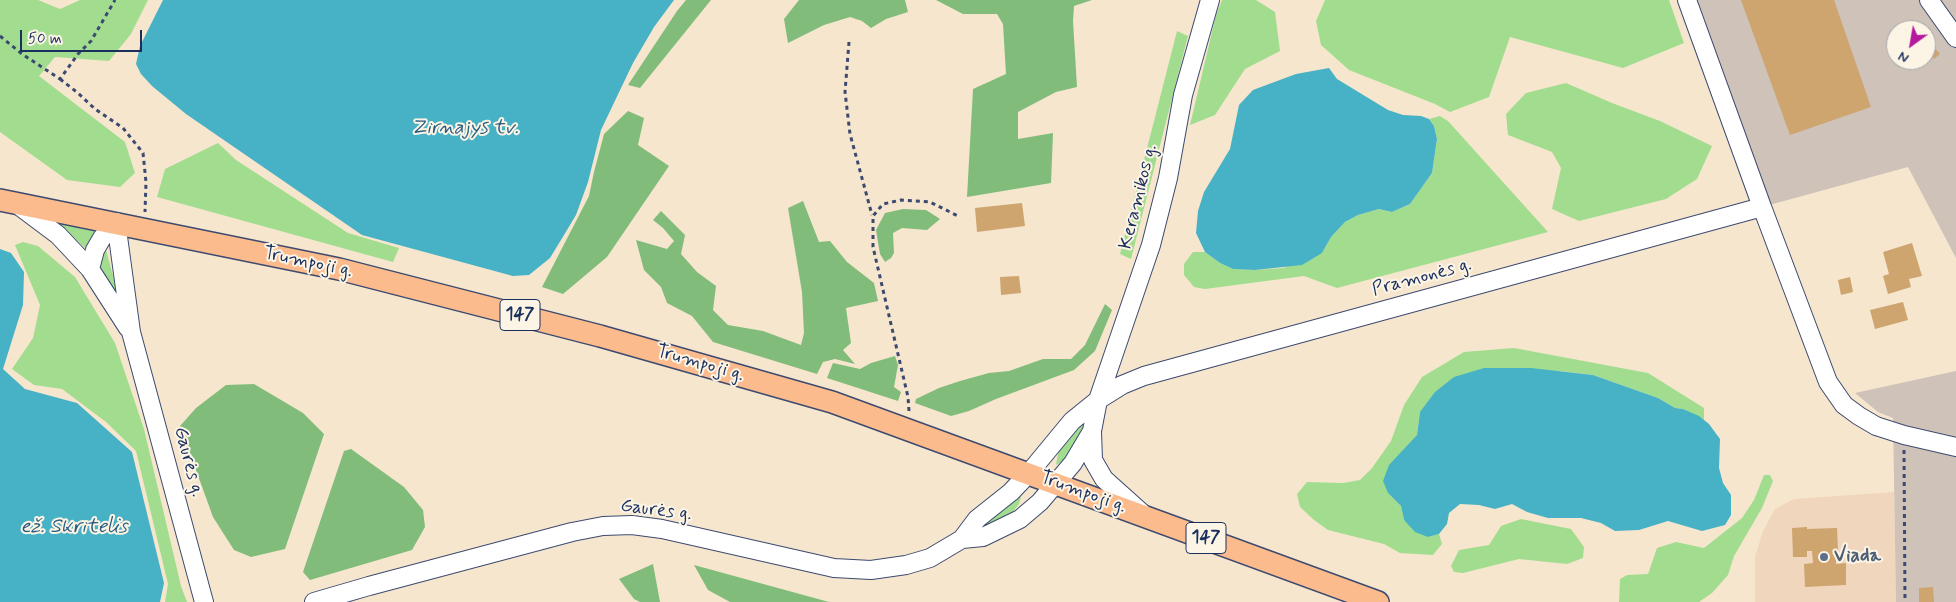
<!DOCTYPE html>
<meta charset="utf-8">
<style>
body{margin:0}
#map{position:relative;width:1956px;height:602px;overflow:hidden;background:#f6e6ce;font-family:Mynerve,sans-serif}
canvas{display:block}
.north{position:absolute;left:1886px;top:20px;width:50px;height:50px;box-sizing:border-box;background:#fcf5e5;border:1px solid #a2a6af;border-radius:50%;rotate:212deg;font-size:14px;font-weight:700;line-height:20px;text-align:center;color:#1b2f5e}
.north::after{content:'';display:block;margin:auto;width:18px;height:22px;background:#b5179e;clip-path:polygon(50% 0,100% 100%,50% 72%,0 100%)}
.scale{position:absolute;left:20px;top:30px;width:122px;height:22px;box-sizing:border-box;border:2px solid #1b2f5e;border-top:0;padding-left:6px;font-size:15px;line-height:18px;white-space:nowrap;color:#1b2f5e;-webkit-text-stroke:4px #fcf5e5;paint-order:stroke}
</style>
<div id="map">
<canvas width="1956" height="602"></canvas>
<div class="north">N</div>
<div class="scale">50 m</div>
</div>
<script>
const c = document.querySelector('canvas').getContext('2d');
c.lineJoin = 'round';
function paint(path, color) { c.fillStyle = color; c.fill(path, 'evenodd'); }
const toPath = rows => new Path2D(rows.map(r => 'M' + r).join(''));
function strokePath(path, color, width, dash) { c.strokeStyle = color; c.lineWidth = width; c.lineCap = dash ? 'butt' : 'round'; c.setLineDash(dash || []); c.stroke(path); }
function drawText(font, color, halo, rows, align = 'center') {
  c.font = font + ' Mynerve,sans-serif'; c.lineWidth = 4; c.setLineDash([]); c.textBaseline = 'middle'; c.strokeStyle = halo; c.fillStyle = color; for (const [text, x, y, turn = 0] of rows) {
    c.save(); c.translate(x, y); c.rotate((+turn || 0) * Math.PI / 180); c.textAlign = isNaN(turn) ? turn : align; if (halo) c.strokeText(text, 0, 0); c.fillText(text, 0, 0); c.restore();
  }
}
paint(toPath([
 [1894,492,1896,602,1755,602,1755,557,1763,531,1775,509,1794,499]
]), '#f0d6bc');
paint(toPath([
 [1687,0,1956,0,1956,258,1908,167,1762,207],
 [1896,30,1926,30,1926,60,1896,60],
 [1956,371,1956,602,1896,602,1893,418,1878,412,1855,393]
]), '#cec2b9');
paint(toPath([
 [0,0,38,0,60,9,80,0,148,0,131,34,109,61,55,57,39,76,125,142,135,173,120,187,67,180,0,132],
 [1222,0,1256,0,1275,12,1280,51,1245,69,1215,115,1190,125,1216,15],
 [1325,0,1669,0,1684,43,1623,68,1510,37,1489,97,1450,112,1435,104,1349,70,1321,45,1316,21],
 [1177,31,1188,36,1131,259,1120,254],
 [1566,83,1612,103,1660,121,1712,146,1697,179,1666,199,1579,221,1552,209,1561,168,1552,152,1508,135,1506,114,1526,93],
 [1440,116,1448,121,1548,232,1337,288,1304,276,1205,289,1194,287,1184,275,1184,264,1193,252,1205,252,1220,263,1233,269,1255,270,1283,268,1322,253,1331,237,1345,222,1358,215,1379,209,1392,212,1410,204,1432,173,1437,139,1434,126,1429,119],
 [218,143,236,160,348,233,399,248,393,262,157,197,165,169],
 [60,224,97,232,86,249],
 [23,242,38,246,75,277,115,343,144,429,181,586,187,602,165,602,168,584,136,451,106,422,62,389,34,385,12,369,33,338,40,305,15,245],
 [105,246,123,313,98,266],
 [1514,348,1648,373,1704,408,1704,420,1683,409,1675,408,1658,398,1593,375,1559,371,1420,412,1417,435,1388,493,1401,506,1404,520,1428,537,1439,534,1442,544,1433,555,1400,553,1384,544,1328,530,1314,520,1300,507,1297,494,1307,482,1343,483,1360,480,1372,468,1391,441,1404,405,1422,377,1464,352],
 [1083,423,1085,425,1068,458,1056,465,1058,453],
 [1764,475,1770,475,1773,481,1762,508,1734,556,1728,575,1712,593,1699,602,1619,602,1620,579,1627,575,1648,574,1657,548,1676,542,1704,548,1742,518,1754,500],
 [1021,497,1019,504,1011,514,979,531,978,527,1016,498],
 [1521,519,1571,529,1584,547,1583,558,1567,564,1519,559,1463,573,1454,572,1451,566,1459,550,1489,545,1501,526]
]), '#a2dd8f');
paint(toPath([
 [686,0,711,0,640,88,628,85,677,11],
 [799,0,905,0,908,12,886,19,871,28,862,21,850,17,824,25,788,43,784,19],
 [936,0,1092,0,1074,6,1073,21,1077,87,1056,92,1018,112,1018,139,1053,133,1051,183,967,197,973,89,1006,74,1003,24,997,14,963,14],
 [628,111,644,118,638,145,669,166,607,257,563,294,542,287,589,196,594,172,604,134],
 [803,201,819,242,830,241,847,262,874,283,878,301,846,308,851,343,843,350,855,364,835,359,823,362,817,374,713,342,692,316,667,303,661,287,644,270,636,240,667,249,674,241,663,228,653,220,661,211,685,235,681,254,697,272,716,286,713,310,728,325,763,331,801,345,804,333,802,292,788,208],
 [903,209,926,210,940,219,927,230,902,228,893,233,894,253,891,258,885,262,880,254,876,230,885,213],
 [1105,304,1112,310,1095,351,1074,370,996,399,969,411,951,416,915,403,916,399,939,388,960,381,989,373,1009,371,1043,359,1071,359,1085,345],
 [895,356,898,365,894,387,901,392,898,401,827,378,833,363,860,369,871,363],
 [254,384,303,413,324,434,285,549,251,557,234,550,213,517,180,426,196,408,226,385],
 [351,449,404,487,423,510,425,527,412,550,310,580,303,572,344,451],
 [653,564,660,602,640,602,634,599,619,579],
 [694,565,829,602,730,602,708,590]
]), '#81bc7a');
paint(toPath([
 [163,0,674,0,654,27,633,63,601,130,588,182,576,215,564,235,550,258,529,275,513,276,362,235,186,114,152,86,141,74,136,64,140,46],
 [1329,68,1337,79,1388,110,1403,115,1421,116,1429,119,1434,126,1437,139,1432,173,1410,204,1392,212,1379,209,1358,215,1345,222,1331,237,1322,253,1302,265,1255,270,1233,269,1220,263,1205,252,1196,233,1198,211,1204,192,1230,149,1239,105,1253,90,1296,74],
 [0,249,11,253,24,272,23,305,3,369,25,389,77,403,132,452,164,583,160,602,0,602],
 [1484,368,1531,368,1593,375,1658,398,1675,408,1683,409,1699,416,1709,424,1720,439,1719,468,1723,483,1731,495,1731,515,1725,525,1702,531,1668,521,1639,530,1615,531,1601,523,1581,518,1548,518,1527,512,1512,504,1495,509,1479,505,1460,504,1449,513,1447,524,1439,534,1428,537,1415,532,1404,520,1401,506,1388,493,1383,481,1389,465,1417,435,1420,412,1435,392,1454,377]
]), '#47b1c5');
paint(toPath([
 [1741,0,1834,0,1871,107,1790,135],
 [1932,45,1940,54,1934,59,1926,50],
 [1022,203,1025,226,977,232,975,208],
 [1912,243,1922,276,1909,279,1911,287,1888,294,1883,276,1889,274,1883,252],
 [1019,276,1021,293,1001,295,1000,277],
 [1850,277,1853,292,1841,295,1838,280],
 [1903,302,1908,320,1875,329,1870,310],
 [1807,527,1807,529,1837,528,1838,551,1836,551,1836,564,1846,563,1846,585,1805,587,1804,564,1813,563,1812,551,1807,551,1807,557,1793,557,1792,528],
 [1933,587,1934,602,1919,602,1919,588]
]), '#cea46f');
const minor = toPath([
 [1929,0,1956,38],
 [18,205,58,235,90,269,128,328],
 [1762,207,1828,382,1844,405,1859,416,1876,426,1904,435,1956,447],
 [116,222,131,332,204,602],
 [90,269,95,250,102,238,116,222],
 [1143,514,1104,479,1093,460,1092,431,1098,400,1151,245,1168,178,1183,95,1210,0],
 [962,539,983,537,1020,519,1040,502,1073,463,1092,431],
 [314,602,369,586,572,532,603,526,632,525,662,529,834,568,871,570,906,565,930,558,962,539,977,519,1011,492,1029,473,1072,421,1098,400,1122,385,1144,376,1762,207,1687,0]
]);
const major = toPath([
 [0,200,339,269,600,336,832,402,1378,602]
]);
strokePath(minor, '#3c4a6f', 20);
strokePath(major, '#3c4a6f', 24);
strokePath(toPath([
 [0,36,22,54,60,79,78,54,91,41,115,0],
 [849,42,845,92,850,134,872,215],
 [60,79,78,93,95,109,123,128,143,153,146,182,145,212],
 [909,411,908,397,873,247,873,216,883,204,901,200,930,202,958,216],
 [1904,450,1905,602]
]), '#3c4a6f', 3, [4, 4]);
strokePath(minor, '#fff', 18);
strokePath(major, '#fbbb8d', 21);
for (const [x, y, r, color] of [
 [1824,557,5,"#5c6f8a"]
]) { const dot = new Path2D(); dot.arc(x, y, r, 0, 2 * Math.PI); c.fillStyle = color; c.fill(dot); strokePath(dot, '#fcf5e5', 2); }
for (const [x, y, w] of [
 [520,315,40],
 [1206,538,40]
]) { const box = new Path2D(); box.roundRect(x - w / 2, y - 15.5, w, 31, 4); c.fillStyle = '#fcf5e5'; c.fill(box); strokePath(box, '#1b2f5e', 1); }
drawText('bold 18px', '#1b2f5e', null, [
 ["147",520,315],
 ["147",1206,538]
]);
drawText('19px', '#1b2f5e', '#fcf5e5', [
 ["Keramikos g.",1139,197,-76],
 ["Trumpoji g.",308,263,12],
 ["Pramonės g.",1422,278,-15],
 ["Trumpoji g.",700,364,16],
 ["Gaurės g.",188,462,75],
 ["Trumpoji g.",1083,493,20],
 ["Gaurės g.",656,511,7]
]);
drawText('bold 19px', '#4e5e75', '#fcf5e5', [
 ["Viada",1834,557]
], 'left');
drawText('italic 20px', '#2a5c82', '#fcf5e5', [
 ["Zirnajys tv.",465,129],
 ["ež. Skritelis",74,528]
]);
</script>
